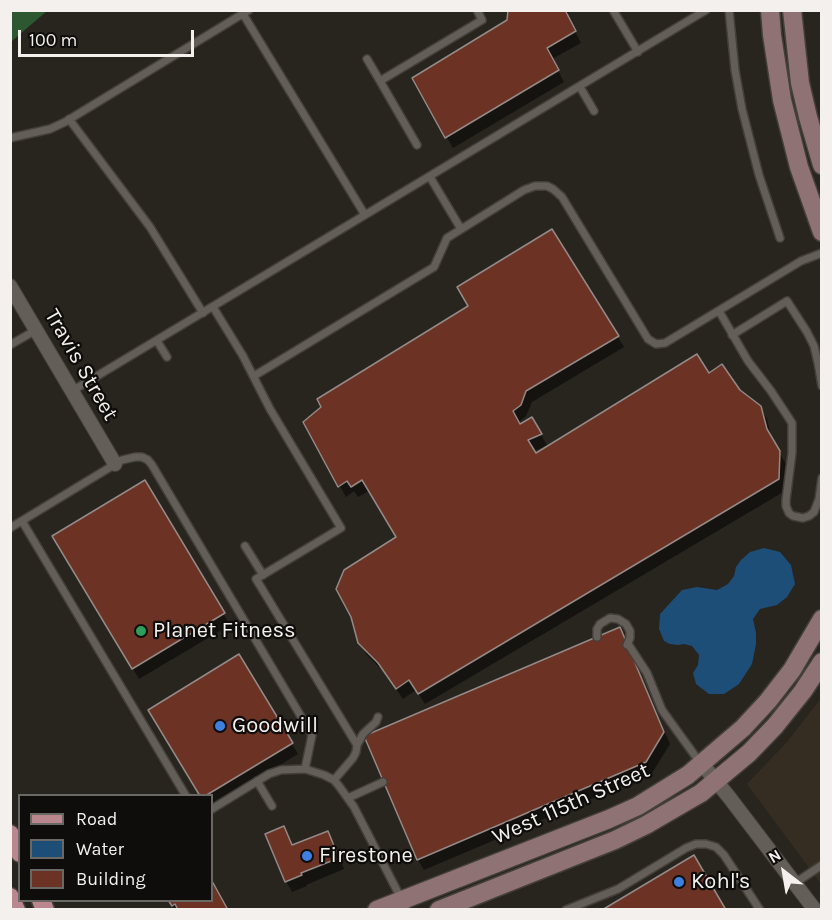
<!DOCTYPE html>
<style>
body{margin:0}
#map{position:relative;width:832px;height:920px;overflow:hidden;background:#28241e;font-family:Karla,sans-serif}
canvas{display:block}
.frame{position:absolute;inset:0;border:12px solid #f3f0ed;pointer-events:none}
.legend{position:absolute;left:18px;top:794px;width:195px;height:108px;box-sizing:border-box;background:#0f0d0b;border:2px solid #6a6865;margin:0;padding:8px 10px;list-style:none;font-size:18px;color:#f3f0ed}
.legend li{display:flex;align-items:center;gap:12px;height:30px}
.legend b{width:30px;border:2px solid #6a6865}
.north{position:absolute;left:754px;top:842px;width:60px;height:60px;-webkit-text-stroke:4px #0f0d0b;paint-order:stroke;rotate:329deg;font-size:16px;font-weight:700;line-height:24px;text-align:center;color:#f3f0ed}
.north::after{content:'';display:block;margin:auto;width:21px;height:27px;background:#f3f0ed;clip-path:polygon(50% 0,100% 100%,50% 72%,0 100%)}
.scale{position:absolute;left:18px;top:30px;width:176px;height:27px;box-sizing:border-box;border:3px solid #f3f0ed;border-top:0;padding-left:8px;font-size:18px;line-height:21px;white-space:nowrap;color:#f3f0ed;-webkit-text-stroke:4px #0f0d0b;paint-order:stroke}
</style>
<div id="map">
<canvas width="832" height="920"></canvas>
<div class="frame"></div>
<ul class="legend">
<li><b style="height:8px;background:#bb878e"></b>Road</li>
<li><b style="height:16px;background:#1d4e77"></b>Water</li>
<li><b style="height:16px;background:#6c3224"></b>Building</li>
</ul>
<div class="north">N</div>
<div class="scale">100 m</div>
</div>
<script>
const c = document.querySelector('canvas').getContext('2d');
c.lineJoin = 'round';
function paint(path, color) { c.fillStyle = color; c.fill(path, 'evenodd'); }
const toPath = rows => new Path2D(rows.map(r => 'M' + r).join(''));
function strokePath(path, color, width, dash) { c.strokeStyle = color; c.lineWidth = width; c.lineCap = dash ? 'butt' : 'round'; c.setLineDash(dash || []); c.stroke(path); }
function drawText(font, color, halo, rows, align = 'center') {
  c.font = font + ' Karla,sans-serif'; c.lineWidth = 4.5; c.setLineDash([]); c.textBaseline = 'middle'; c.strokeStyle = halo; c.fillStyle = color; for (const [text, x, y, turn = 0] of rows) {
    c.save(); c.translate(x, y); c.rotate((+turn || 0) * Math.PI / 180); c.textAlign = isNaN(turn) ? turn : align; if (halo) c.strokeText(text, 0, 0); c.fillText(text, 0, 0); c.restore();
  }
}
paint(toPath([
 [821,698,821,884,747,784,787,742]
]), '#352d22');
paint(toPath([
 [10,11,11,10,47,11,12,41,10,39]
]), '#2d5731');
paint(toPath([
 [764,548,780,552,791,565,795,584,787,597,777,605,760,609,753,619,756,633,756,644,752,664,739,684,724,694,709,694,696,684,693,673,698,665,699,655,692,646,684,644,678,645,670,644,664,641,659,629,660,614,682,590,697,587,717,590,728,584,734,576,736,567,741,560,750,552]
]), '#1d4e77');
paint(toPath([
 [510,10,573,10,566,14,581,43,552,59,564,82,453,148,414,79,509,20],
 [617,336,624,347,532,402,526,416,518,423,520,426,532,419,548,447,709,375,739,392,760,407,767,419,772,441,786,464,785,491,425,704,416,690,403,699,386,674,366,654,360,642,398,537,369,491,358,497,354,491,346,497,305,422],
 [546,446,547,447,535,455,534,451],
 [144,482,230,625,139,679,54,536],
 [625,640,670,744,652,773,424,870,418,860],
 [239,657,298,754,212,806,212,796,201,796],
 [284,828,293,846,327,832,334,843,344,869,306,885,307,886,292,892,286,881],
 [212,884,226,910,175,910,170,900,212,900]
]), '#0007');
const building = toPath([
 [508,10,565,10,576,31,547,48,559,70,445,138,412,78,507,20,508,10],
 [552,229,619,336,526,391,521,405,513,411,520,424,532,417,542,434,528,440,536,453,697,354,709,373,722,364,740,390,761,406,767,429,780,451,779,479,418,694,409,680,396,689,378,663,358,643,351,617,336,589,344,570,396,537,362,480,351,487,347,481,338,487,303,422,321,407,317,399,468,306,457,287,552,229],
 [145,480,225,613,132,669,52,536,145,480],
 [620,627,664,732,646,762,417,860,364,736,620,627],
 [239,654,293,743,205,796,200,796,148,710,239,654],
 [284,826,292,845,328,831,339,858,301,873,302,875,285,882,265,834,284,826],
 [694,855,726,910,602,910,694,855],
 [212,881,228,910,178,910,175,904,172,906,168,900,212,900,212,881]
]);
paint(building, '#6c3224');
strokePath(building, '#938a87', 1.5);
const lane = toPath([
 [613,10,638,52],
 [729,10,735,70,742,109,759,175,780,238],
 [243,14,365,215],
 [367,59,380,81],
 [580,87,594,111],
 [69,119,150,227,203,313],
 [10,138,50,129,65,122,249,10],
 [417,145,380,81,482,20,477,10],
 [430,177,461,229],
 [213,307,243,356,270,409,341,528,256,579,357,745,356,752,353,758,334,780],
 [719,311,748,361,771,391,792,423,792,453,786,500,786,506,789,513,793,516,803,518,809,516,814,512,819,499,822,478],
 [732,335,787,301,807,332,814,346,818,363,822,386],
 [157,341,167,357],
 [10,345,36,330],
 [254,376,434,267,447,238,524,190,535,186,547,186,553,189,562,197,648,339,656,344,665,343,801,261,822,253],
 [72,391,706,10],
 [22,521,186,796],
 [10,528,122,460,135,457,142,457,148,460,152,465,312,735,305,769],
 [245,546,263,575],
 [597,637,597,629,600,624,610,618,618,619,626,624,630,631,630,638,627,645],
 [628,644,647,673,662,710,701,764],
 [357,745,363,734,376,722,378,717],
 [257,781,272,806],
 [348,798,383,782],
 [212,809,269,774,281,770,305,769,324,775,334,780,339,786,354,807,407,910],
 [795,883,822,865],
 [566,910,618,889,686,848,696,844,706,844,716,847,724,855,760,910]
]);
const street = toPath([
 [10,286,115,464],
 [702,764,729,797,815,910]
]);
const secondary = toPath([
 [770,10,772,35,782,100,799,167,822,232],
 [792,10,800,83,808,117,822,165],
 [377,910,609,819,638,806,688,775,743,728,768,701,792,670,822,619],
 [439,910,615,840,646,825,701,793,749,753,775,726,803,691,822,662]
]);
const primary = toPath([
 [10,834,20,853],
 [10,897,16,910],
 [41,900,45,910]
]);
strokePath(lane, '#433f3a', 10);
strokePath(street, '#433f3a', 16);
strokePath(secondary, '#433f3a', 21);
strokePath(primary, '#433f3a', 21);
strokePath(lane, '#635e58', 7);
strokePath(street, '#635e58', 14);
strokePath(secondary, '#8f7273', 18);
strokePath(primary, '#bb878e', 18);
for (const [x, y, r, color] of [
 [141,631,6,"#2e9e5b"],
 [220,726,6,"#3f7fe0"],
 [307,856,6,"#3f7fe0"],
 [679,882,6,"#3f7fe0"]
]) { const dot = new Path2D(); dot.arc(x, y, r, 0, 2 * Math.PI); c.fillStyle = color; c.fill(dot); strokePath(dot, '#0f0d0b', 2); }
drawText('22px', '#f3f0ed', '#0f0d0b', [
 ["Travis Street",81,365,60],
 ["West 115th Street",571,804,-24]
]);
drawText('22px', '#f3f0ed', '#0f0d0b', [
 ["Planet Fitness",153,631],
 ["Goodwill",232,726],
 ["Firestone",319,856],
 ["Kohl's",691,882]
], 'left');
</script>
